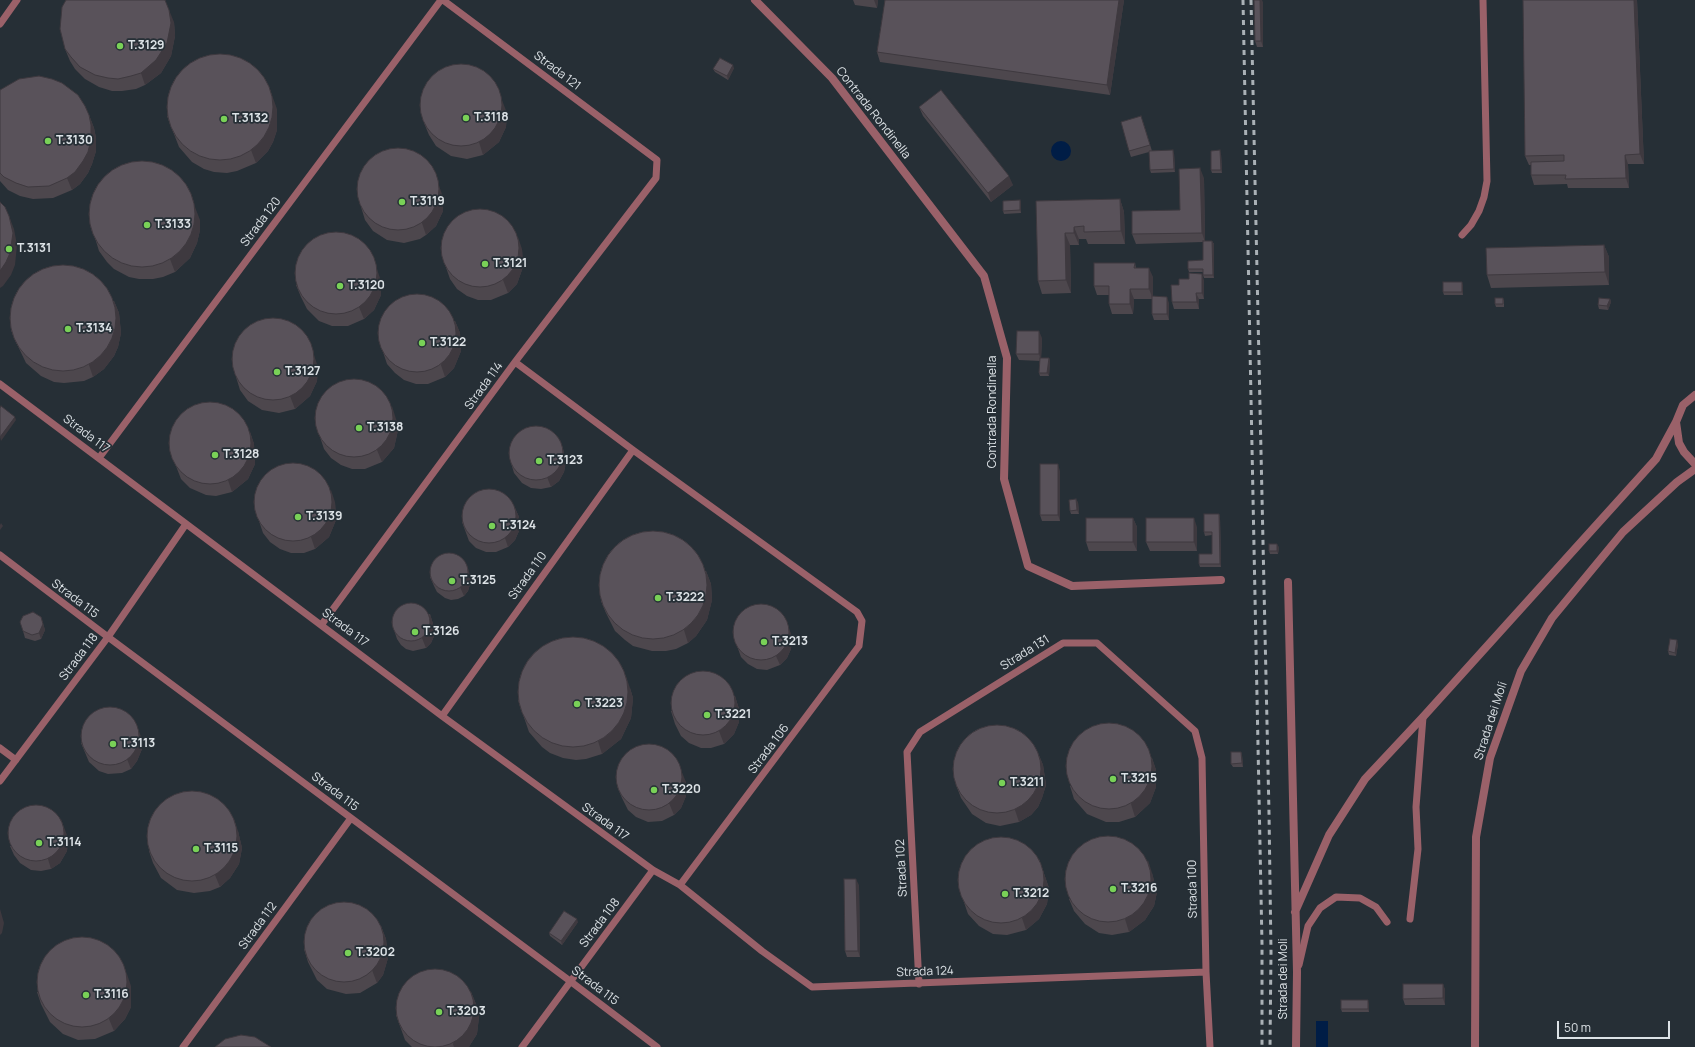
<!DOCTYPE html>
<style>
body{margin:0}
#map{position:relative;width:1695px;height:1047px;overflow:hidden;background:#262f36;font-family:Manrope,sans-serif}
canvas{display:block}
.scale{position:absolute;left:1557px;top:1021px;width:113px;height:18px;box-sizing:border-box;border:2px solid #dce2e6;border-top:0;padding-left:5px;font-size:12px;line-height:14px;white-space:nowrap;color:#dce2e6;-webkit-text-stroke:3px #262f36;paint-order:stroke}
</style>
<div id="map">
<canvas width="1695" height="1047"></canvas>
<div class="scale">50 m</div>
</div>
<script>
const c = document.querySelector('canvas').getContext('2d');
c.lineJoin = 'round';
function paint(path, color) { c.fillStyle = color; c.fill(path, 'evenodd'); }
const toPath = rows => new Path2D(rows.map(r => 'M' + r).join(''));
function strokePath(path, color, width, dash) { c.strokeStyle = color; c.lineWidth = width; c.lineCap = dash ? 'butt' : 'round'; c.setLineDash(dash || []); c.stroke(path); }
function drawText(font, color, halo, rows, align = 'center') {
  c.font = font + ' Manrope,sans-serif'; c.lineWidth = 3.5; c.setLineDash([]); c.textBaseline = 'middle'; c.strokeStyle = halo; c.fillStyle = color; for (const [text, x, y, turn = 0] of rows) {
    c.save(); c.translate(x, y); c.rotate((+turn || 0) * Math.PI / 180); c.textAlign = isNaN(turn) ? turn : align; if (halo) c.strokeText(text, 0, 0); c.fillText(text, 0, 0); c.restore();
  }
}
paint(toPath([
 '1051 151a10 10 0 1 1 20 0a10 10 0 1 1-20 0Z',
 [1316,1021,1328,1021,1328,1047,1316,1047]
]), '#001d46');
strokePath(toPath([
 [0,24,17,0],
 [1462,235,1471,225,1479,211,1484,197,1487,181,1483,0],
 [515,362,633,450,857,612,862,621,859,646,680,885],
 [0,384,442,716,653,870,680,885,762,951,812,987,1206,972],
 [99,458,441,0],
 [0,555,108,637,570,981,657,1047],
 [322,624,515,362,656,178,657,160,443,0],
 [442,716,633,450],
 [0,748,16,760],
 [0,781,108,637,186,524],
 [1410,919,1418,849,1416,807,1423,717],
 [1299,965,1308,926,1320,908,1336,897,1360,898,1376,907,1387,922],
 [919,984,907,752,920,732,1063,643,1097,643,1195,731,1202,758,1206,972,1210,1047],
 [183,1047,351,818],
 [522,1047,653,870]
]), '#9a6169', 7);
strokePath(toPath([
 [755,0,832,78,984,276,1007,358,1004,479,1028,566,1072,586,1221,580],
 [1695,395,1683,405,1676,422,1679,443,1684,452,1695,464],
 [1288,582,1297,972,1296,1047],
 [1295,912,1329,835,1365,779,1423,717,1656,459,1676,422],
 [1475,1047,1476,837,1490,758,1521,671,1552,618,1623,532,1677,482,1695,469]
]), '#9a6169', 8);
strokePath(toPath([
 [1243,0,1262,944,1262,1047],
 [1251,0,1269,813,1271,952,1270,1047]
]), '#aab1b6', 3, [5, 5]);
paint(toPath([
 [853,0,878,0,877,8,855,5],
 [885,0,1124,0,1110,95,880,62,877,52],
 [1637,0,1644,164,1628,164,1629,188,1568,188,1567,184,1534,185,1531,175,1531,165,1529,165,1525,156],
 [1263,2,1263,47,1257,47,1255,41],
 [174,22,175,36,171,56,161,73,145,85,136,89,122,91,112,91,99,87,85,79,75,69,70,61,65,49],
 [734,68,728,80,715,72,713,69],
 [0,90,89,115,94,128,96,138,96,151,92,164,88,173,80,184,72,190,53,198,33,199,20,196,8,190,0,181],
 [919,107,1013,185,991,202,923,116],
 [277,109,277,130,273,142,268,151,256,163,237,171,227,173,214,172,204,169,192,162,179,147,167,116],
 [507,113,506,127,499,142,483,155,467,159,451,156,436,146,429,135,424,123],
 [1143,122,1152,151,1174,153,1175,172,1151,173,1150,170,1149,152,1131,157,1129,151],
 [1221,154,1222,173,1212,173,1211,170],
 [1204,178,1205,241,1212,241,1214,244,1214,278,1204,278,1203,275,1203,272,1189,272,1188,269,1203,260,1203,242,1136,244,1132,234,1180,210],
 [443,197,443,211,436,226,426,235,420,239,404,243,387,240,373,231,365,220,361,207],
 [1120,199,1124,212,1125,244,1088,244,1086,239,1079,239,1079,245,1070,245,1071,293,1042,294,1038,281,1036,201],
 [1020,200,1021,203,1021,213,1004,214,1003,211],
 [200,220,200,230,197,243,190,258,175,272,163,277,153,279,139,279,129,277,114,269,107,262,99,251,95,238],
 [1604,245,1609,257,1609,285,1491,288,1487,275],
 [522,249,523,267,517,284,508,293,491,300,478,300,467,296,457,289,450,279,442,256],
 [1135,263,1136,268,1153,277,1153,296,1169,303,1169,320,1154,320,1152,314,1152,299,1134,299,1133,314,1112,314,1109,304,1109,295,1097,295,1094,286],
 [1189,279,1204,280,1204,299,1199,299,1199,309,1174,309,1172,302,1179,285],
 [381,281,381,295,374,310,364,319,348,326,332,326,319,321,307,309,301,297,296,285],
 [1463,285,1463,295,1444,295,1443,292],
 [1503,298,1504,301,1504,307,1496,307,1495,304],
 [1610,299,1611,302,1608,310,1599,309,1598,305],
 [114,301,119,313,121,333,118,347,114,356,104,369,93,377,84,381,64,383,54,382,41,376,26,363,16,342,11,330],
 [455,321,460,333,461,351,454,368,445,377,428,384,416,384,404,380,395,373,387,364,379,340],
 [1042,338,1041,358,1049,358,1050,361,1049,376,1040,376,1039,373,1040,361,1019,360,1016,354],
 [318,367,317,381,310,396,295,409,279,413,262,410,248,401,240,390,236,377],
 [396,419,398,430,394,448,382,462,365,469,352,469,341,465,331,458,324,449,316,425],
 [250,432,254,444,255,464,248,479,232,492,216,496,206,495,190,488,181,479,169,448],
 [560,440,563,449,566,462,564,472,559,481,551,487,541,489,531,488,522,483,514,473,511,463],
 [1060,471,1060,521,1042,521,1040,515],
 [335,502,336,520,329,537,315,549,304,553,291,553,280,549,270,542,263,533,255,509],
 [1078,502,1079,514,1071,514,1070,511],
 [515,508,519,517,519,531,515,540,508,547,496,552,486,552,476,548,469,541,462,522],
 [1219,514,1220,517,1221,567,1200,567,1199,564,1212,554,1212,535,1205,536,1204,532],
 [1133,518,1137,527,1137,551,1089,551,1086,542],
 [1197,527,1197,551,1150,551,1146,542],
 [1279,547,1278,554,1270,554,1269,551],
 [706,571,711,584,712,600,707,620,696,636,688,643,676,649,666,651,652,651,633,646,625,640,615,631,606,613,601,601],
 [470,575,471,581,468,591,464,596,458,599,451,600,445,598,437,592,434,586,430,577],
 [430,614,433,624,435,634,431,643,426,648,413,651,406,649,401,645,397,639,394,630],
 [41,617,45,630,41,639,35,641,25,638,23,631],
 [733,635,792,636,791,649,787,658,780,665,767,670,757,669,748,664,741,657],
 [1678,644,1676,656,1669,655,1668,651],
 [630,688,633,698,631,718,621,739,602,754,586,759,576,760,563,758,550,753,542,747,529,732,518,700],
 [735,696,739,709,739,722,734,734,724,744,711,748,701,748,689,743,681,736,675,724,671,711],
 [142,739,142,749,137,761,131,769,122,773,108,774,99,771,89,762,81,743],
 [1241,752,1242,755,1243,767,1233,767,1231,764],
 [1038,753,1043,765,1046,785,1042,798,1038,807,1031,815,1019,822,1000,826,986,823,972,814,961,798,956,785],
 [1152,758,1156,770,1156,787,1150,803,1135,817,1119,822,1106,822,1087,814,1074,799,1070,786],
 [686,782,686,796,681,808,674,815,662,821,648,822,636,817,628,810,622,798,617,786],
 [238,831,242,848,239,864,230,878,220,887,210,891,194,893,177,890,161,878,153,863,149,851],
 [68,838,67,851,60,863,51,869,41,871,31,870,20,863,14,855,10,846],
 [1039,859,1049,888,1047,904,1039,919,1026,930,1007,935,993,934,979,926,968,914,958,885],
 [1152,873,1157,892,1154,906,1145,920,1129,932,1112,935,1099,933,1085,924,1074,911,1069,899],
 [859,885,860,957,847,957,845,951],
 [578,922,562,945,550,936,549,933],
 [381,926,386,939,388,958,383,975,377,983,360,993,346,994,327,989,317,980,308,962,304,949],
 [1443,984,1445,990,1445,1005,1405,1005,1403,999],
 [131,986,131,1007,125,1019,114,1031,95,1039,78,1040,63,1034,50,1022,41,1004,37,992],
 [471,992,476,1004,479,1017,477,1034,470,1045,469,1047,412,1047,405,1040,396,1015],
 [1369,1004,1369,1012,1342,1012,1341,1009]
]), '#4d474d');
paint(toPath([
 [874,0,878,0,877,8],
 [1119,0,1124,0,1110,95,1107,85],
 [1260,0,1262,0,1263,2,1263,47,1261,41],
 [1634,0,1637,0,1644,164,1640,154],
 [169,10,174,22,175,36,171,56,161,73,145,85,141,73],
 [733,65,734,68,728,80,727,76],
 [495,82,507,113,506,127,499,142,483,155,479,142],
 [268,84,277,109,277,130,273,142,268,151,256,163,251,150],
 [89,115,94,128,96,138,96,151,92,164,88,173,80,184,72,190,67,178],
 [1173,150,1174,153,1175,172,1174,169],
 [1220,150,1221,154,1222,173,1221,170],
 [1625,155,1628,164,1629,188,1626,178],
 [432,166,443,197,443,211,436,226,426,235,422,223],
 [1200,168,1204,178,1205,242,1202,233],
 [1009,176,1013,185,991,202,988,193],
 [1120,199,1124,212,1125,244,1121,231],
 [1020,200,1021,203,1021,213,1020,210],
 [195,207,200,220,200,230,197,243,190,258,175,272,170,259],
 [9,216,14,229,17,245,15,265,11,275,3,286,0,288,0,271],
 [1074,227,1079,239,1079,245,1074,233],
 [1065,233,1070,245,1071,293,1066,280],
 [518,237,522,249,523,267,517,284,508,293,503,280],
 [1212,241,1214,244,1214,278,1213,275],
 [1604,245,1609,257,1609,285,1605,272],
 [1149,268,1153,277,1153,299,1149,289],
 [377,269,381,281,381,295,374,310,364,319,359,307],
 [1202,274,1204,280,1204,299,1202,293],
 [1462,282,1463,285,1463,295,1462,292],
 [1130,289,1134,299,1133,314,1130,304],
 [1196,293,1199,299,1199,309,1197,302],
 [1167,297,1169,303,1169,320,1167,314],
 [1610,299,1611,302,1608,310,1607,306],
 [114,301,119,313,121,333,118,347,114,356,104,369,93,377,89,365],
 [455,321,460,333,461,351,454,368,445,377,441,365],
 [1039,331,1042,338,1041,361,1039,354],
 [314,355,318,367,317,381,310,396,295,409,290,396],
 [1049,358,1050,361,1049,376,1047,373],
 [392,406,396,419,398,430,394,448,382,462,377,450],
 [15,417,16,420,1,441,0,437],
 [250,432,254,444,255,464,248,479,232,492,228,480],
 [560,440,563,449,566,462,564,472,559,481,551,487,547,477],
 [1058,464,1060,471,1060,521,1058,515],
 [331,490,335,502,336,520,329,537,315,549,311,537],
 [1076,499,1078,502,1079,514,1077,510],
 [515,508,519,517,519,531,515,540,508,547,505,538],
 [1219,514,1220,517,1221,567,1220,564],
 [1133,518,1137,527,1137,551,1133,542],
 [1194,518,1197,527,1197,551,1194,542],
 [1,523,3,526,0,530,0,525],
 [1277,544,1279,547,1278,554,1277,551],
 [467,565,470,575,471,581,468,591,464,596,460,587],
 [706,571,711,584,712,600,707,620,696,636,688,643,684,630],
 [430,614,433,624,435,634,431,643,426,648,422,638],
 [41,617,45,630,41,639,39,633],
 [788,626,792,636,791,649,787,658,780,665,776,656],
 [1677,640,1678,644,1676,656,1675,653],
 [626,676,630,688,633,698,631,718,621,739,602,754,598,741],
 [735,696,739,709,739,722,734,734,724,744,719,731],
 [138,729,142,739,142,749,137,761,131,769,127,759],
 [1241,752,1242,755,1243,767,1242,763],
 [1038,753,1043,765,1046,785,1042,798,1038,807,1031,815,1019,822,1015,810],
 [1152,758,1156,770,1156,787,1150,803,1135,817,1131,804],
 [681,770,686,782,686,796,681,808,674,815,669,803],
 [61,819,68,838,67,851,60,863,51,869,48,859],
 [234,819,238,831,242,848,239,864,230,878,220,887,215,875],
 [1039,859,1049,888,1047,904,1039,919,1026,930,1022,918],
 [1148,860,1152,873,1157,892,1154,906,1145,920,1129,932,1125,919],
 [856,879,859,885,860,957,858,951],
 [0,909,4,923,2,933,0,935],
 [577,919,578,922,562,945,561,941],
 [381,926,386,939,388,958,383,975,377,983,372,970],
 [127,974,131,986,131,1007,125,1019,114,1031,109,1019],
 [1443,984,1445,990,1445,1005,1443,998],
 [471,992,476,1004,479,1017,477,1034,470,1045,469,1047,454,1047,453,1044],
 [1368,1000,1369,1004,1369,1012,1368,1009]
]), '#3e393f');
const building = toPath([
 [66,0,165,0,169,10,171,23,167,43,156,60,141,73,131,76,118,79,108,78,95,75,80,67,71,57,65,49,60,29,62,7,66,0],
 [885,0,1119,0,1107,85,877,52,885,0],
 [1254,0,1260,0,1261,41,1255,41,1254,0],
 [1523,0,1634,0,1640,154,1625,155,1626,178,1565,179,1566,175,1531,175,1531,162,1564,161,1564,155,1525,156,1523,0],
 '167 107a53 53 0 1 1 106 0a53 53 0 1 1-106 0Z',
 [720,58,733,65,727,76,713,69,720,58],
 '420 105a41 41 0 1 1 82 0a41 41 0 1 1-82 0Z',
 [39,76,52,79,62,83,78,95,85,106,89,115,91,125,91,139,88,152,83,161,75,172,67,178,49,186,28,187,16,183,4,177,0,173,0,90,19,79,39,76],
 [941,90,1009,176,988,193,919,107,941,90],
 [1141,116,1150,145,1129,151,1121,122,1141,116],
 '357 189a41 41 0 1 1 82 0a41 41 0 1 1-82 0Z',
 [1173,150,1174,169,1150,170,1149,151,1173,150],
 [1220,150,1221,170,1211,170,1211,151,1220,150],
 '89 214a53 53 0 1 1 106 0a53 53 0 1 1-106 0Z',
 [1200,168,1202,233,1132,234,1132,211,1180,210,1179,169,1200,168],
 [1120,199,1121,231,1084,232,1084,226,1074,227,1074,233,1065,233,1066,280,1038,281,1036,201,1120,199],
 [1020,200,1020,210,1003,211,1003,201,1020,200],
 [0,202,5,207,9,216,13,233,10,253,6,262,0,271,0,202],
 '441 248a39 39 0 1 1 78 0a39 39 0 1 1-78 0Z',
 '295 273a41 41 0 1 1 82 0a41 41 0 1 1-82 0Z',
 [1203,241,1212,241,1213,275,1203,275,1203,269,1188,269,1188,261,1203,260,1203,241],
 [1604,245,1605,272,1487,275,1486,248,1604,245],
 [1094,263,1135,263,1134,268,1149,268,1149,289,1130,289,1130,304,1109,304,1109,286,1094,286,1094,263],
 '10 318a53 53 0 1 1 106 0a53 53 0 1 1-106 0Z',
 [1189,273,1202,274,1202,293,1196,293,1197,302,1172,302,1171,285,1179,285,1179,279,1189,279,1189,273],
 [1443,282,1462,282,1462,292,1443,292,1443,282],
 '378 333a39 39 0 1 1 78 0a39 39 0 1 1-78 0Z',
 [1152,296,1167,297,1167,314,1152,314,1152,296],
 [1495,298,1503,298,1503,304,1495,304,1495,298],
 [1599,298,1610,299,1607,306,1598,305,1599,298],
 '232 359a41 41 0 1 1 82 0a41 41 0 1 1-82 0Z',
 [1017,331,1039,331,1039,354,1016,354,1017,331],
 [1040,358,1049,358,1047,373,1039,373,1040,358],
 '315 418a39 39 0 1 1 78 0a39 39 0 1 1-78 0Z',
 '169 443a41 41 0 1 1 82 0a41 41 0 1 1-82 0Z',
 [1,406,15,417,0,437,0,408,1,406],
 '509 453a27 27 0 1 1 54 0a27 27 0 1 1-54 0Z',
 '254 502a39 39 0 1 1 78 0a39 39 0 1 1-78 0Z',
 [1040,464,1058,464,1058,515,1040,515,1040,464],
 '462 516a27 27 0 1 1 54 0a27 27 0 1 1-54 0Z',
 [1076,499,1077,510,1070,511,1069,500,1076,499],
 [1204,514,1219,514,1220,564,1199,564,1199,554,1212,554,1212,532,1204,532,1204,514],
 [1086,518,1133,518,1133,542,1086,542,1086,518],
 [1146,518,1194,518,1194,542,1146,542,1146,518],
 '599 585a54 54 0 1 1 108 0a54 54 0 1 1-108 0Z',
 [1269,544,1277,544,1277,551,1269,551,1269,544],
 '430 572a19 19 0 1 1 38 0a19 19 0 1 1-38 0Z',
 '392 622a19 19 0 1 1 38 0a19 19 0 1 1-38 0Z',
 '733 632a28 28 0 1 1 56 0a28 28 0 1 1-56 0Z',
 [33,612,41,617,43,624,39,633,32,635,23,631,20,622,23,616,33,612],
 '518 692a55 55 0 1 1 110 0a55 55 0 1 1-110 0Z',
 [1670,639,1677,640,1675,653,1668,651,1670,639],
 '671 703a32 32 0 1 1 64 0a32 32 0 1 1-64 0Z',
 '81 736a29 29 0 1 1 58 0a29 29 0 1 1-58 0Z',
 '1066 766a43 43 0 1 1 86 0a43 43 0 1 1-86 0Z',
 '953 769a44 44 0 1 1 88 0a44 44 0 1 1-88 0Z',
 '616 777a33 33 0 1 1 66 0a33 33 0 1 1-66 0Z',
 [1231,752,1241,752,1242,763,1231,764,1231,752],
 '147 836a45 45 0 1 1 90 0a45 45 0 1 1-90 0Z',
 '8 833a28 28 0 1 1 56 0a28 28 0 1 1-56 0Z',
 '1065 879a43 43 0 1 1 86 0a43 43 0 1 1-86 0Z',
 '958 880a43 43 0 1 1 86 0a43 43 0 1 1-86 0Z',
 [844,879,856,879,858,951,845,951,844,879],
 '304 942a40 40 0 1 1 80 0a40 40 0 1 1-80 0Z',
 [564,911,577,919,561,941,549,933,564,911],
 '37 982a45 45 0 1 1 90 0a45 45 0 1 1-90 0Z',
 '396 1008a39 39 0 1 1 78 0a39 39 0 1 1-78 0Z',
 [1403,984,1443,984,1443,998,1403,999,1403,984],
 [1341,1000,1368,1000,1368,1009,1341,1009,1341,1000],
 [241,1035,255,1037,271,1047,215,1047,225,1039,241,1035]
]);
paint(building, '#59525a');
strokePath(building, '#3e393f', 1);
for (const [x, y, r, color] of [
 [120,46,4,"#79d157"],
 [466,118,4,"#79d157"],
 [224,119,4,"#79d157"],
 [48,141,4,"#79d157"],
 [402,202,4,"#79d157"],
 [147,225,4,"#79d157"],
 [9,249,4,"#79d157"],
 [485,264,4,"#79d157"],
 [340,286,4,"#79d157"],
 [68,329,4,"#79d157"],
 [422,343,4,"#79d157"],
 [277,372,4,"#79d157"],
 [359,428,4,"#79d157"],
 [215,455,4,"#79d157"],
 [539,461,4,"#79d157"],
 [298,517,4,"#79d157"],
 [492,526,4,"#79d157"],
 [452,581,4,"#79d157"],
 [658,598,4,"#79d157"],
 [415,632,4,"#79d157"],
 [764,642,4,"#79d157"],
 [577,704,4,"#79d157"],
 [707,715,4,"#79d157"],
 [113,744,4,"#79d157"],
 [1113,779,4,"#79d157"],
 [1002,783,4,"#79d157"],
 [654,790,4,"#79d157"],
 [39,843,4,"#79d157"],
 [196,849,4,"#79d157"],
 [1113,889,4,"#79d157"],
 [1005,894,4,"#79d157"],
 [348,953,4,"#79d157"],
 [86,995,4,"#79d157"],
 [439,1012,4,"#79d157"]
]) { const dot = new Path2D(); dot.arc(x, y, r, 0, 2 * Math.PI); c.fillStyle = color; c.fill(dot); strokePath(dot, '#262f36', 1.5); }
drawText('bold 12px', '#dce2e6', '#262f36', [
 ["T.3129",128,46],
 ["T.3118",474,118],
 ["T.3132",232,119],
 ["T.3130",56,141],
 ["T.3119",410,202],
 ["T.3133",155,225],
 ["T.3131",17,249],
 ["T.3121",493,264],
 ["T.3120",348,286],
 ["T.3134",76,329],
 ["T.3122",430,343],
 ["T.3127",285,372],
 ["T.3138",367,428],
 ["T.3128",223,455],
 ["T.3123",547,461],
 ["T.3139",306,517],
 ["T.3124",500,526],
 ["T.3125",460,581],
 ["T.3222",666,598],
 ["T.3126",423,632],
 ["T.3213",772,642],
 ["T.3223",585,704],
 ["T.3221",715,715],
 ["T.3113",121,744],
 ["T.3215",1121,779],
 ["T.3211",1010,783],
 ["T.3220",662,790],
 ["T.3114",47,843],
 ["T.3115",204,849],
 ["T.3216",1121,889],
 ["T.3212",1013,894],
 ["T.3202",356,953],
 ["T.3116",94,995],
 ["T.3203",447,1012]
], 'left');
drawText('12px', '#dce2e6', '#262f36', [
 ["Strada 121",557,71,37],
 ["Contrada Rondinella",873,113,52],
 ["Strada 120",261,222,-53],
 ["Strada 114",484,386,-54],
 ["Contrada Rondinella",993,412,-90],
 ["Strada 117",86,434,37],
 ["Strada 110",528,576,-54],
 ["Strada 115",75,599,37],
 ["Strada 117",345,628,37],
 ["Strada 131",1025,653,-32],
 ["Strada 118",79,657,-53],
 ["Strada dei Moli",1491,721,-72],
 ["Strada 106",769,749,-53],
 ["Strada 115",335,792,37],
 ["Strada 117",605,822,36],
 ["Strada 102",902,868,-93],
 ["Strada 100",1193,889,-91],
 ["Strada 108",600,923,-53],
 ["Strada 112",258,926,-54],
 ["Strada 124",925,972,-2],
 ["Strada dei Moli",1284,979,-90],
 ["Strada 115",595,986,37]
]);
</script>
